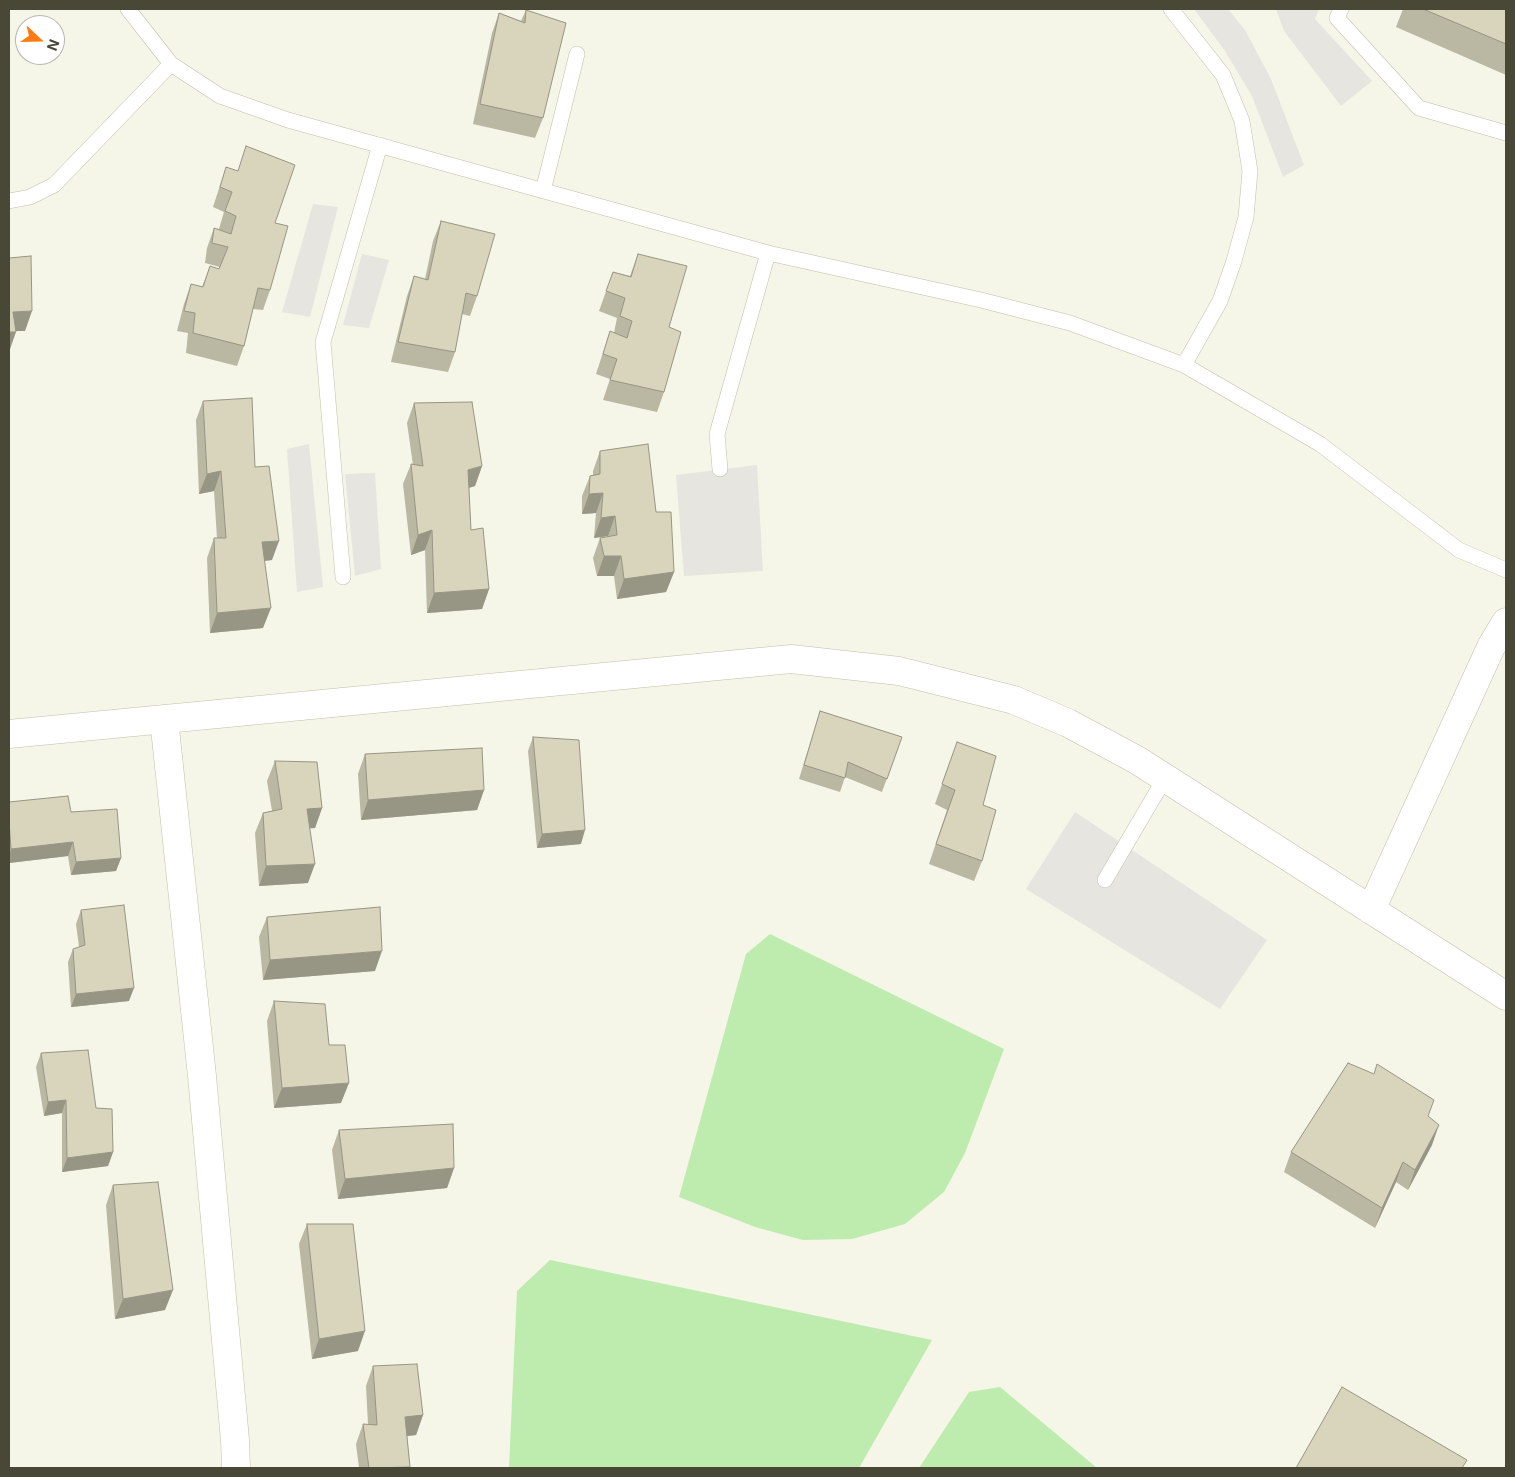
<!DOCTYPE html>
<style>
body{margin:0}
#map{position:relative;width:1515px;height:1477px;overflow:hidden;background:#f5f5e8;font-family:Inter,sans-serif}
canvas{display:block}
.frame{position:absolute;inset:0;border:10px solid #494736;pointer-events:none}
.north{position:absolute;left:15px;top:15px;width:50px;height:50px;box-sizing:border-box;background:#fff;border:1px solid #b6b5af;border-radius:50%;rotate:111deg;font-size:14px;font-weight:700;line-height:20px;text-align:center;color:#494736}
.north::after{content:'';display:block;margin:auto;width:18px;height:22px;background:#ff7b15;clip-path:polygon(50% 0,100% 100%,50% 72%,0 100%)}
</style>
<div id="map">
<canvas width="1515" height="1477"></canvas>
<div class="frame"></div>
<div class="north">N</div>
</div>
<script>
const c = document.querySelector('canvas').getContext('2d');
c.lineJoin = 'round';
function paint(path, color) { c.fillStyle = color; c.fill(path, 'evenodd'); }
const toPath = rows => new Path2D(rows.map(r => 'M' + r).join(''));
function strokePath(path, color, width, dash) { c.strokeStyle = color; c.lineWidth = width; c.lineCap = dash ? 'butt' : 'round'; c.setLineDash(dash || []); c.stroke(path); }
paint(toPath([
 [770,934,1004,1049,965,1153,944,1192,905,1224,852,1239,803,1240,755,1227,679,1197,746,954],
 [550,1260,932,1340,859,1468,509,1468,517,1291],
 [1000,1387,1097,1468,919,1468,969,1392]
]), '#beecae');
paint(toPath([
 [1194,9,1228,9,1245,30,1271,79,1304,165,1283,177,1252,96,1225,51],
 [1276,9,1319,9,1315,19,1372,81,1341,106,1284,31],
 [313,204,338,207,310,317,282,312],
 [362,254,389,260,369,328,343,325],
 [309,444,323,587,297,592,287,449],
 [757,465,763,571,684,576,676,475],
 [375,473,381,569,355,576,345,474],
 [1075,812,1267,940,1220,1009,1026,889]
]), '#e6e5e0');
const service = toPath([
 [128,9,171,64,220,96,288,120,768,253,981,300,1070,323,1184,365,1320,444,1459,550,1506,570],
 [1171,9,1223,75,1242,121,1250,171,1246,217,1234,261,1220,301,1184,365],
 [1341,9,1337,18,1419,108,1506,133],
 [543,191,577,54],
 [9,201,30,197,54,185,171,64],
 [720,469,717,434,768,253],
 [343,577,323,342,380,145],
 [1105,880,1165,778]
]);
const minor = toPath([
 [164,719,202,1076,235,1440,236,1468],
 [9,734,791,659,899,671,1014,700,1068,723,1137,760,1506,996],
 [1371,910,1491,647,1506,622]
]);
strokePath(service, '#c1c0aa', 16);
strokePath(minor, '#c1c0aa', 29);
strokePath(service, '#fff', 15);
strokePath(minor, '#fff', 28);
paint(toPath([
 [1403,9,1506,9,1506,75,1396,27],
 [526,10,543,118,535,138,473,124,492,33,499,13,521,21],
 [246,146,275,223,270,290,263,310,253,309,244,346,237,366,186,353,188,333,177,331,184,304,191,284,202,287,210,266,219,269,220,267,205,263,207,248,214,228,219,229,224,212,213,207,226,167,238,171],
 [441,221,477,296,470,316,462,314,455,352,448,372,391,362,407,296,414,276,425,279,433,241],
 [638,254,669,327,664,392,657,412,603,400,610,379,596,374,610,331,614,333,617,318,599,311,613,272,630,276],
 [203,401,255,467,272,560,264,561,263,628,210,633,207,558,214,538,217,538,214,491,199,494,196,420],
 [414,403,482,466,475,486,469,488,471,530,489,589,482,609,427,613,425,550,411,555,403,484,411,464,413,465,407,423],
 [600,451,656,512,674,572,666,592,617,599,614,576,597,576,593,558,600,538,608,537,608,536,594,538,596,513,582,514,582,496,590,476,593,475,593,471],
 [820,711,902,737,882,792,845,777,840,792,799,779],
 [533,737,581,844,537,848,528,751],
 [957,742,983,805,982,861,974,881,929,864,947,810,935,804],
 [365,754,484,790,477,810,361,820,358,774],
 [275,761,322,808,315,828,310,828,308,883,259,886,255,833,263,813,272,811,267,781],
 [9,802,71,812,121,858,116,871,71,875,68,856,9,863],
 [81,910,129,1001,71,1007,68,962,73,949,79,947,76,924],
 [267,917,375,971,263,980,259,937],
 [274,1001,329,1045,341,1103,274,1108,267,1021],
 [41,1053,96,1108,113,1152,108,1166,62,1172,62,1113,44,1116,36,1067],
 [1428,1116,1432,1145,1408,1190,1396,1182,1375,1228,1284,1172,1291,1152],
 [339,1130,454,1168,447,1188,338,1199,332,1150],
 [113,1185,165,1310,115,1319,106,1205],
 [307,1224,358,1351,312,1359,299,1244],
 [373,1366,423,1415,416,1435,407,1436,410,1468,359,1468,356,1444,363,1424,368,1424,366,1386]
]), '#bab7a2');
paint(toPath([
 [32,311,25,331,9,331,13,312],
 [9,332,16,332,9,352],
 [482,466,475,486,461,490,468,470],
 [221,471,214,491,199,494,207,474],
 [603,493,596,513,582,514,589,494],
 [615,516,608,536,594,538,601,518],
 [432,530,425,550,411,555,418,535],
 [279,541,272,560,255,562,262,542],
 [604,556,621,556,614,576,597,576],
 [674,572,666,592,617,599,624,579],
 [489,589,482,609,427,613,434,593],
 [271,608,263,628,210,633,217,613],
 [484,790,477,810,361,820,368,800],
 [322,808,315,828,299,829,307,809],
 [585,830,581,844,537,848,542,834],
 [73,842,68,856,9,863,9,857,11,849],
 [121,858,116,871,71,875,76,862],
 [315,864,308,883,259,886,266,866],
 [382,951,375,971,263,980,270,960],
 [134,988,129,1001,71,1007,76,994],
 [349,1083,341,1103,274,1108,282,1088],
 [66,1100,62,1113,44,1116,48,1102],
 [1439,1125,1432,1145,1408,1190,1415,1170],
 [113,1152,108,1166,62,1172,67,1158],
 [1403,1162,1396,1182,1375,1228,1382,1208],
 [454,1168,447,1188,338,1199,345,1179],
 [173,1290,165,1310,115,1319,123,1299],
 [365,1331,358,1351,312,1359,319,1339],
 [423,1415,416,1435,398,1437,405,1417],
 [410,1467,410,1468,381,1468]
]), '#979584');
const building = toPath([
 [1423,9,1506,9,1506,44,1423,9],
 [526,10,566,23,543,118,480,104,499,13,525,23,526,10],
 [246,146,295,165,275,223,288,226,270,290,258,288,244,346,193,333,195,313,184,311,191,284,203,287,210,266,219,269,228,247,212,243,214,228,231,234,236,216,225,211,232,192,220,187,226,167,238,171,246,146],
 [441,221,495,234,477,296,466,293,455,352,398,342,414,276,428,280,441,221],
 [638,254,687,266,669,327,681,332,664,392,610,380,617,359,603,354,610,331,627,338,632,321,620,316,625,298,606,291,613,272,631,277,638,254],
 [31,256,32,311,13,312,16,332,9,332,9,258,31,256],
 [252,398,255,467,269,466,279,541,262,542,271,608,217,613,214,538,226,538,221,471,207,474,203,401,252,398],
 [472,402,482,466,468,470,471,530,483,528,489,589,434,593,432,530,418,535,411,464,423,466,414,403,472,402],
 [648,444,656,512,671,512,674,572,624,579,621,556,604,556,600,538,617,535,615,516,601,518,603,493,589,494,590,476,600,474,600,451,648,444],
 [820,711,902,737,887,779,848,762,845,778,804,765,820,711],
 [533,737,579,740,585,830,542,834,533,737],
 [957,742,996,756,983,805,996,810,982,861,936,844,955,790,942,784,957,742],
 [482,748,484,790,368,800,365,754,482,748],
 [275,761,317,762,322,808,307,809,315,864,266,866,263,813,282,809,275,761],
 [68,796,71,812,117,809,121,858,76,862,73,842,11,849,9,821,9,802,68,796],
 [124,905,134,988,76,994,73,949,85,945,81,910,124,905],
 [380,907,382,951,270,960,267,917,380,907],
 [274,1001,325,1004,329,1045,345,1045,349,1083,282,1088,274,1001],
 [88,1050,96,1108,112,1109,113,1152,67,1158,66,1100,48,1102,41,1053,88,1050],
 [1348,1063,1374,1074,1377,1064,1434,1100,1428,1116,1439,1125,1415,1170,1403,1162,1382,1208,1291,1152,1348,1063],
 [453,1124,454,1168,345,1179,339,1130,453,1124],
 [158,1182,173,1290,123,1299,113,1185,158,1182],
 [307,1224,353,1224,365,1331,319,1339,307,1224],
 [417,1364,423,1415,405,1417,410,1467,369,1468,363,1424,377,1425,373,1366,417,1364],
 [1342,1387,1467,1460,1462,1468,1296,1468,1342,1387]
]);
paint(building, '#d8d5bc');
strokePath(building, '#979584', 1);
</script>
